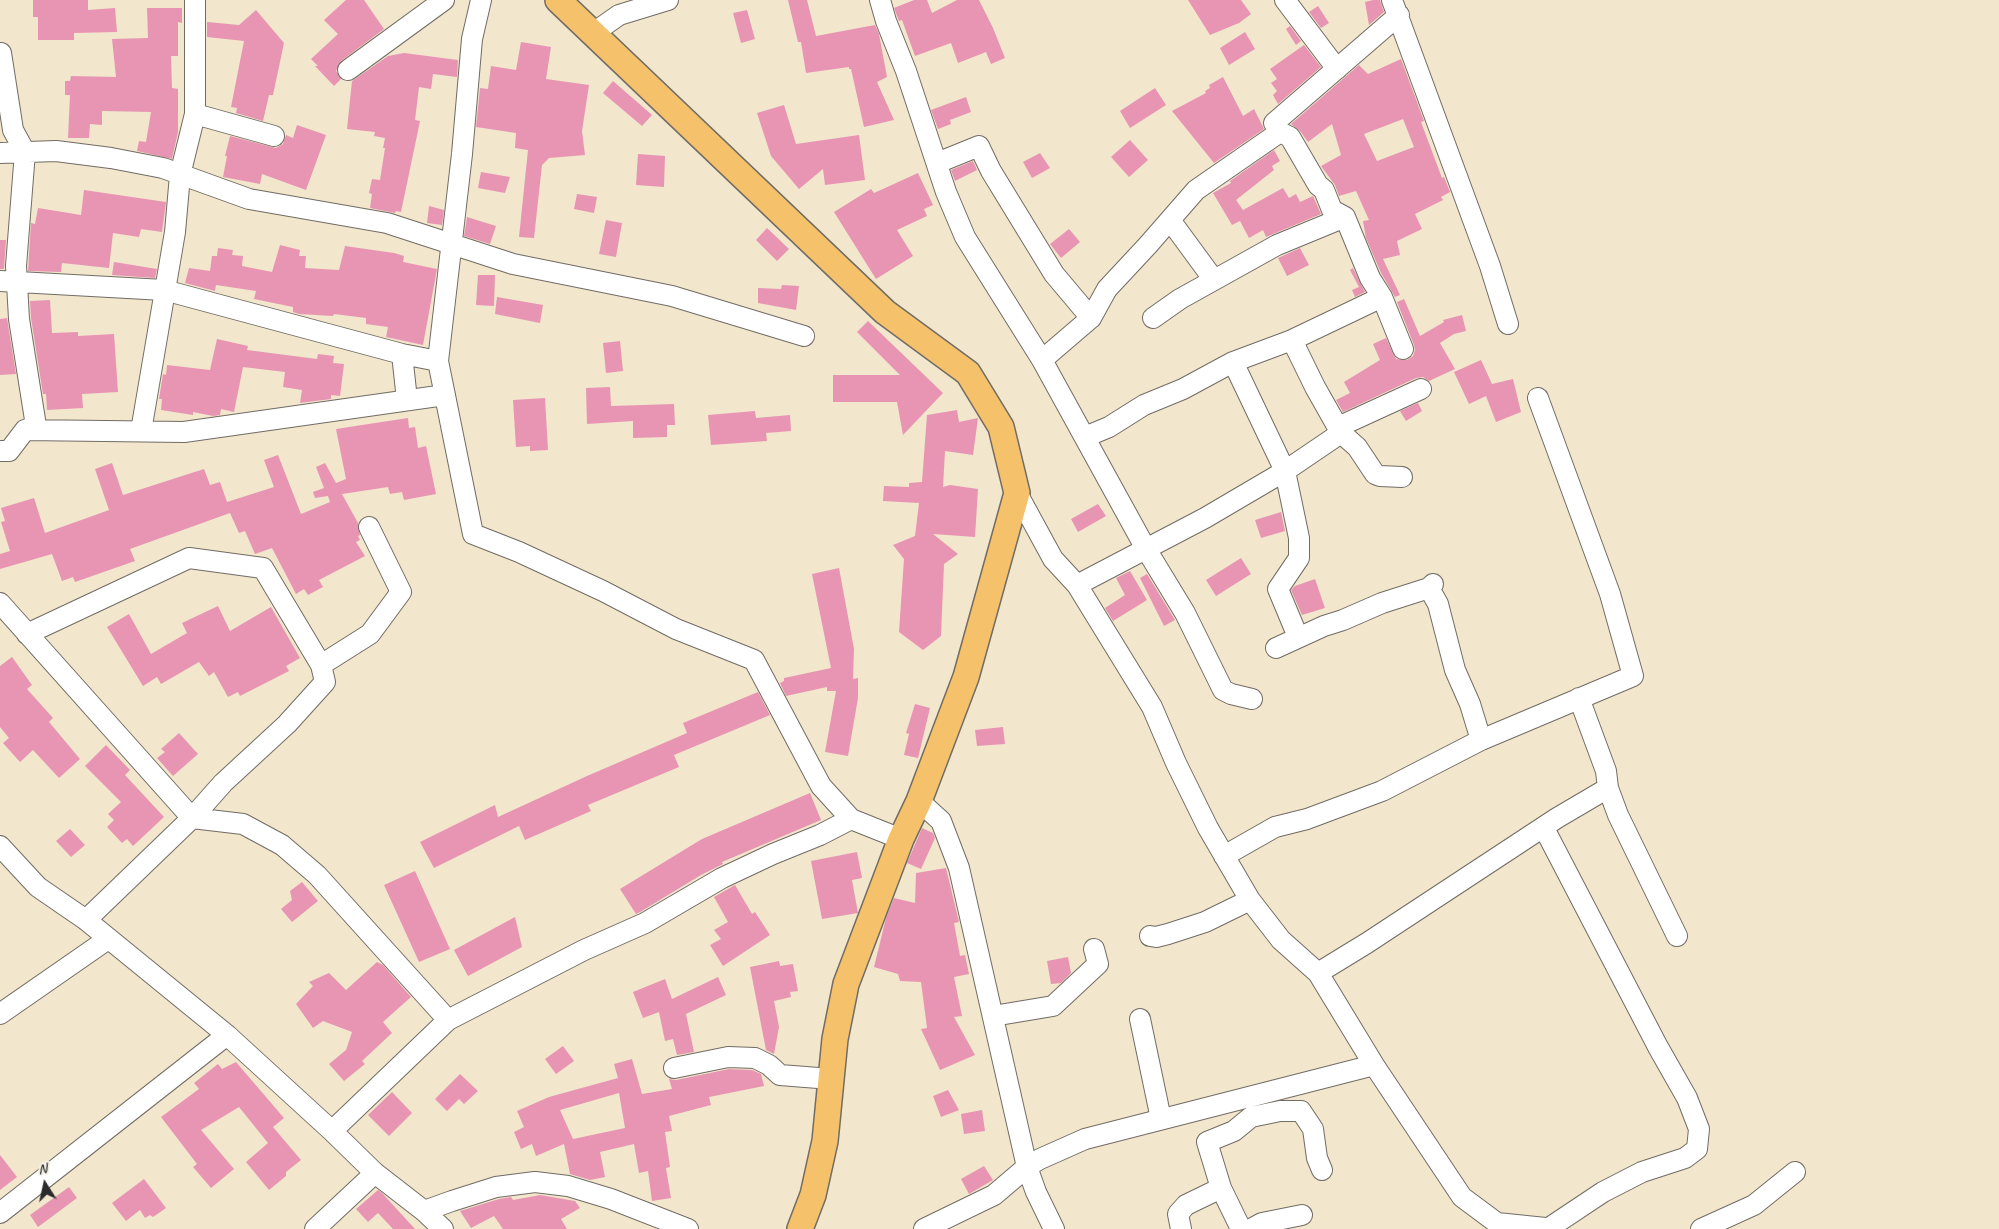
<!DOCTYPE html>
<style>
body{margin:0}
#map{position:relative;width:1999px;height:1229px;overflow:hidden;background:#f2e6cd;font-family:Caveat,sans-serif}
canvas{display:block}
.north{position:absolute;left:20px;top:1159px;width:50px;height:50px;-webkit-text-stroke:4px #f7f3e8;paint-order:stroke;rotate:350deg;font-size:14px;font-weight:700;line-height:20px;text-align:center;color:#2b2b2b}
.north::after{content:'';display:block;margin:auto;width:18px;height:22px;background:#2b2b2b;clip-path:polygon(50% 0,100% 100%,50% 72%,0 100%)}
</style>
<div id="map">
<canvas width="1999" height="1229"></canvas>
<div class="north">N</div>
</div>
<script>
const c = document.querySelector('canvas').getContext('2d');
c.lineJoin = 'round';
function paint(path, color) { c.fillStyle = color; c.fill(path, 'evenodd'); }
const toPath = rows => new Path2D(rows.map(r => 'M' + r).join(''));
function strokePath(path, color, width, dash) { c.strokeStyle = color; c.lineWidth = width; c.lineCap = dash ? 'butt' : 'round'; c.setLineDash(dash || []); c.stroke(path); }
paint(toPath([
 [33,0,88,0,88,10,115,8,117,32,74,33,74,40,38,40,38,17,33,17],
 [346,0,364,0,384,29,341,61,336,71,341,79,334,86,315,66,318,66,311,59,338,34,324,20],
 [788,0,807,0,816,36,875,25,879,34,887,77,877,82,894,120,864,127,851,69,849,69,849,67,806,73,801,42,798,42],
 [914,0,927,0,932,13,957,0,979,0,993,28,1005,58,991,64,986,52,958,63,951,43,915,56,902,20,899,21,894,8],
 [1188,0,1241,0,1251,14,1239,23,1210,35],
 [1373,0,1380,0,1384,12,1369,25,1365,2],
 [1318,6,1329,23,1321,28,1309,12],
 [147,8,182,8,182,23,178,22,178,56,171,56,172,88,178,89,178,132,172,159,137,151,139,141,146,142,151,112,102,111,102,125,90,124,89,138,68,138,70,95,65,95,65,81,70,81,71,76,116,77,112,39,148,38],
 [256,10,284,43,273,95,269,95,263,121,236,113,237,108,231,107,244,41,207,37,207,22,239,25],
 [747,10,755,39,741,43,733,13],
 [1290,26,1301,41,1296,45,1286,29],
 [1245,32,1255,49,1229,65,1220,48],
 [521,42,551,47,546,79,589,85,582,131,585,155,549,158,542,165,534,238,519,237,528,150,515,148,516,133,476,127,480,88,488,89,491,66,516,70],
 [1304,45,1321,67,1278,104,1273,95,1277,91,1271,83,1277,79,1270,69],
 [404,53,458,60,457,77,433,74,431,89,419,87,415,120,420,121,401,212,396,211,395,213,370,208,372,194,369,193,372,179,380,180,385,148,383,148,385,138,374,136,375,132,347,129,352,81,388,56],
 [1401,59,1424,121,1421,122,1442,178,1444,177,1450,192,1441,197,1443,200,1415,214,1422,229,1397,241,1400,255,1383,259,1400,295,1395,297,1381,273,1366,238,1363,221,1369,220,1356,191,1339,196,1335,185,1321,166,1341,155,1332,124,1308,142,1300,131,1291,124,1359,65,1368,74],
 [1403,119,1414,147,1377,161,1364,134],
 [1223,77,1243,116,1254,109,1264,129,1214,163,1172,111,1206,93,1205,91,1210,88,1209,85],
 [613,81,652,115,642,126,603,93],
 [1155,88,1166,105,1130,128,1120,111],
 [966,97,971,112,950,120,951,124,938,129,931,110],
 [784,105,796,144,859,135,865,180,825,185,823,169,799,189,771,156,757,113],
 [297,125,326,135,306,190,262,174,260,184,223,177,227,156,225,156,230,136,276,148,283,144,286,135,293,138],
 [1130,140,1148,160,1129,177,1111,157],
 [1274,150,1280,161,1272,166,1274,170,1236,200,1243,210,1283,188,1289,198,1296,194,1300,202,1313,196,1321,214,1266,237,1263,230,1249,238,1240,221,1232,225,1213,193,1231,183,1230,181],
 [1040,153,1050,168,1032,178,1023,162],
 [638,154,665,156,664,187,636,185],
 [973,161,977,170,955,181,951,170],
 [481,172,510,177,505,193,478,188],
 [918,173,933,205,924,209,927,216,897,230,913,256,876,279,834,212,871,189,874,193],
 [84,190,166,202,162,232,141,229,139,237,113,233,109,268,62,263,61,272,28,271,31,223,35,224,38,208,81,215],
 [577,194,597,197,594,213,574,209],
 [429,206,444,210,442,225,427,223],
 [467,217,496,226,490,244,464,236],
 [606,220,622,223,616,257,599,254],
 [767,228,789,249,777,261,756,240],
 [1069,229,1080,242,1061,258,1050,244],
 [0,240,6,240,4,269,0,269],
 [280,245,300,250,299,256,306,256,305,268,339,270,345,246,394,253,404,256,403,262,437,269,423,345,386,337,388,327,366,324,366,318,334,314,333,316,299,314,293,312,293,307,254,299,256,291,216,285,215,291,185,283,189,268,210,271,212,256,217,256,218,248,233,250,232,255,243,256,242,266,272,272],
 [1300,248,1309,265,1287,276,1278,258],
 [114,262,157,269,155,278,112,275],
 [1353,268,1365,292,1355,297,1352,290,1359,287,1350,270],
 [478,275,495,275,494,306,476,305],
 [782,285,799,286,796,310,758,303,758,288,781,289],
 [497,297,543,305,540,323,495,314],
 [1404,299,1420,336,1444,322,1443,320,1462,315,1466,331,1454,334,1440,343,1455,369,1429,381,1423,377,1416,378,1343,412,1336,400,1350,393,1344,382,1380,360,1373,344,1386,338,1396,359,1407,360,1413,356,1415,350,1414,345,1397,302],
 [50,300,52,333,78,332,78,336,114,334,118,392,82,394,83,408,47,410,46,394,43,394,31,318,30,301],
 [7,318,16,374,0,375,0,319],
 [868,321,943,393,903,435,897,402,833,402,833,375,900,375,857,332],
 [217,339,248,346,247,350,317,359,318,354,334,356,333,363,344,364,340,396,331,395,331,399,300,403,302,390,283,387,285,372,243,367,234,412,221,409,220,415,213,416,193,412,193,415,161,410,162,399,159,399,163,374,166,375,167,365,210,370],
 [620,341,623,371,606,373,603,343],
 [1481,360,1492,384,1513,379,1521,412,1496,422,1486,396,1469,404,1454,372],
 [610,387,611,406,674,404,675,425,667,425,667,437,633,438,633,421,587,424,586,388],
 [545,398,548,450,530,451,530,446,516,447,513,400],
 [1418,403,1422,411,1406,421,1400,411],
 [957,410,959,422,978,418,973,455,945,451,943,487,950,485,978,489,975,537,933,534,958,554,944,564,941,636,923,650,899,632,904,559,893,545,915,536,919,503,883,501,884,486,909,487,909,483,922,482,927,415],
 [755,411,756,418,790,415,791,431,766,433,767,441,711,445,708,415],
 [408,418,409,428,415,427,418,448,426,446,436,494,404,500,402,492,390,494,388,487,342,494,358,523,360,535,358,536,360,540,356,542,365,556,319,580,323,587,308,595,304,589,296,594,272,548,255,554,245,531,239,533,230,513,130,549,135,561,75,582,73,577,62,581,52,554,0,569,0,554,10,551,1,522,5,521,1,508,34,498,45,533,109,510,95,469,112,463,123,495,204,469,210,485,220,482,227,502,274,487,264,460,278,455,301,514,330,502,328,496,315,498,313,492,324,488,316,467,325,463,336,483,346,479,336,429],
 [1098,504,1106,516,1078,532,1071,519],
 [1281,512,1285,531,1261,538,1255,520],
 [1241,558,1251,574,1216,596,1206,580],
 [839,568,854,649,853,679,858,678,858,698,848,756,825,752,836,691,827,691,827,687,786,696,780,683,784,681,784,678,831,668,812,574],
 [1130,571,1147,600,1113,621,1105,608,1125,595,1116,578],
 [1147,574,1175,620,1164,626,1140,578],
 [1315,579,1325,608,1302,615,1291,590,1295,586],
 [218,606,230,631,271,607,300,658,286,666,289,671,240,696,238,692,228,697,214,672,209,676,199,662,161,684,157,677,143,686,107,627,129,614,151,654,187,633,182,623],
 [12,657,32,685,27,689,53,718,49,722,80,759,59,778,33,750,20,762,3,743,9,738,0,727,0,666],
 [758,692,770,715,674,755,679,767,588,805,591,811,525,840,519,826,434,868,420,842,495,805,498,817,587,776,687,733,683,723],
 [915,704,930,708,918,758,904,755,909,734,906,733],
 [1003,727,1005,744,977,746,975,730],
 [179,733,198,754,173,776,157,758,165,752,161,749],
 [106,745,130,770,125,775,164,817,133,846,127,839,122,843,107,827,114,820,108,814,121,802,85,766],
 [810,793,821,820,722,862,723,864,701,875,640,912,636,914,620,889,702,839],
 [922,828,933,833,935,838,921,869,907,863],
 [70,829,85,845,71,857,56,841],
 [857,852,862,878,852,880,858,913,822,919,811,861],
 [946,868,959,922,954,923,960,956,965,955,969,974,954,977,962,1016,954,1017,975,1055,940,1070,921,1029,927,1028,921,982,900,981,898,974,874,967,886,918,894,898,915,903,916,873],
 [415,871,450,949,419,962,384,885],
 [302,882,318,901,292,922,281,909,292,900,290,891],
 [735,885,752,914,755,912,770,935,723,966,710,945,721,939,714,930,728,922,714,897],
 [515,917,522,947,468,976,454,950],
 [1068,957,1071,973,1061,983,1051,984,1047,961],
 [779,961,780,966,793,964,798,991,790,992,791,997,774,1001,779,1027,774,1054,766,1050,750,967],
 [377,962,383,965,411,997,383,1022,392,1033,362,1061,365,1064,344,1081,329,1064,346,1050,352,1032,323,1021,313,1028,296,1004,313,986,309,982,329,973,346,990],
 [718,977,726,995,686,1014,694,1052,677,1055,673,1039,665,1041,659,1012,643,1018,633,992,665,979,672,999],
 [563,1046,574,1061,556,1074,545,1059],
 [632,1059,642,1094,672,1089,669,1079,676,1080,729,1069,752,1070,761,1074,764,1086,709,1097,711,1105,669,1116,672,1131,665,1132,670,1167,666,1168,671,1198,652,1201,648,1171,639,1173,634,1144,600,1152,605,1177,590,1180,570,1174,564,1144,536,1156,532,1144,521,1149,514,1132,524,1127,517,1111,549,1097,618,1078,614,1064],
 [619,1093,625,1128,573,1139,560,1110],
 [236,1062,284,1118,273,1127,301,1160,286,1172,286,1176,269,1190,246,1162,268,1143,239,1107,201,1130,234,1169,211,1188,193,1167,197,1164,161,1117,199,1089,194,1083,218,1064,222,1069],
 [460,1074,478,1091,464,1104,459,1099,447,1111,435,1099],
 [948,1090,959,1110,941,1117,933,1096],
 [392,1092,412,1113,389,1136,368,1115],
 [982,1110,985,1131,964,1134,961,1114],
 [0,1155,17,1177,0,1190],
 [984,1166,993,1180,969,1194,961,1179],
 [144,1179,166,1208,153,1217,150,1215,145,1218,140,1210,126,1221,112,1203],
 [69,1187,77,1198,38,1227,30,1215],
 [378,1190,382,1193,415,1229,393,1229,378,1213,368,1222,356,1209],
 [540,1195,575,1201,580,1208,561,1219,567,1229,503,1229,494,1216,471,1228,460,1211,499,1199,511,1197,513,1200]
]), '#e895b3');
const minor = toPath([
 [481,0,472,39,462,154,438,361,473,534,519,552,603,591,676,629,754,660,821,786,851,819,901,839],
 [880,0,886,21,906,71,946,192,965,237,1042,360,1146,549,1185,613,1223,690,1231,694,1252,699],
 [1285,0,1337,69],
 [1392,0,1490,266,1508,324],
 [592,34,619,15,668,0],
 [348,70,444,0],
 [195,114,274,136],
 [1280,132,1290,137,1318,185,1324,190,1332,210,1345,217],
 [0,153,56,151,111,158,163,168,249,199,387,223,513,264,672,296,804,336],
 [937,163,979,146,991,171,1054,274,1091,318],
 [1170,220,1214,280],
 [0,281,164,290,402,354,438,361],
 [1153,318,1180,299,1277,245,1345,217,1370,278,1382,297,1403,349],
 [1292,340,1315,387,1341,433,1357,447,1375,474,1380,476,1402,477],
 [402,354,407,400],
 [1042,360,1091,318,1107,289,1148,245,1196,190,1280,132,1274,123,1399,15],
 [1233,362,1285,471,1299,538,1299,558,1278,589,1298,637],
 [1338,427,1421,389],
 [25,430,184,432,445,395],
 [141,431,175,232,180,175,195,114,195,0],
 [1085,437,1109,427,1144,405,1183,389,1233,362,1292,340,1382,297],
 [0,451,9,451,25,430,36,426,19,319,16,266,25,152,13,130,1,53],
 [1017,493,1053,559,1077,585,1152,707,1176,763,1208,828,1250,900,1281,940,1318,973,1374,1065,1462,1197,1497,1223,1555,1229],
 [1077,585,1205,518,1285,471,1341,433],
 [1429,588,1438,604,1455,670,1470,704,1481,740],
 [0,603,192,818,243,824,282,845,317,875,448,1020],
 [27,634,189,558,263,568,321,665,325,682,287,724,223,783,192,818,86,920],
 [1276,648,1324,626,1343,620,1382,603,1429,588,1433,584],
 [321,665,370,634,401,592,369,527],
 [1579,698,1606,771,1608,788,1618,815,1677,936],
 [919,801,941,821,959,868,1027,1167,1036,1192,1054,1229],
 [1544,828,1658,1047,1687,1098,1699,1129,1697,1149,1685,1158,1642,1172,1603,1192,1549,1228],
 [0,846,38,887,86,920,227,1035,332,1131,375,1173,424,1211,443,1229],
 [1224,856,1275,827,1307,819,1382,791,1481,740,1633,676,1610,594,1538,398],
 [1150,936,1156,937,1168,934,1205,922,1250,900],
 [1318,973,1367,943,1557,818,1608,788],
 [0,1014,108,939],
 [993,1016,1053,1006,1098,964,1094,949],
 [1140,1019,1161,1119],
 [674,1068,728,1057,755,1058,769,1065,780,1075,831,1079],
 [332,1131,448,1020,584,950,645,923,722,878,773,854,820,835,851,819],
 [424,1211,452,1201,496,1187,535,1182,568,1186,611,1199,688,1229],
 [0,1213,227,1035],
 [315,1229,375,1173],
 [924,1229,994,1195,1027,1167,1040,1159,1085,1139,1374,1065],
 [1181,1229,1178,1214,1186,1205,1221,1188],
 [1241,1229,1221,1188,1207,1142,1234,1131,1251,1117,1280,1111,1301,1111,1313,1129,1317,1158,1322,1170],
 [1251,1229,1262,1223,1302,1215],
 [1701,1229,1754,1205,1795,1172]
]);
const major = toPath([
 [558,0,885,312,968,373,1001,427,1017,493,966,677,919,801,901,839,846,984,835,1039,825,1141,813,1195,800,1229]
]);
strokePath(minor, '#716c64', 22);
strokePath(major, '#716c64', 28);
strokePath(minor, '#fff', 20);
strokePath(major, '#f5c16b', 25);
</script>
